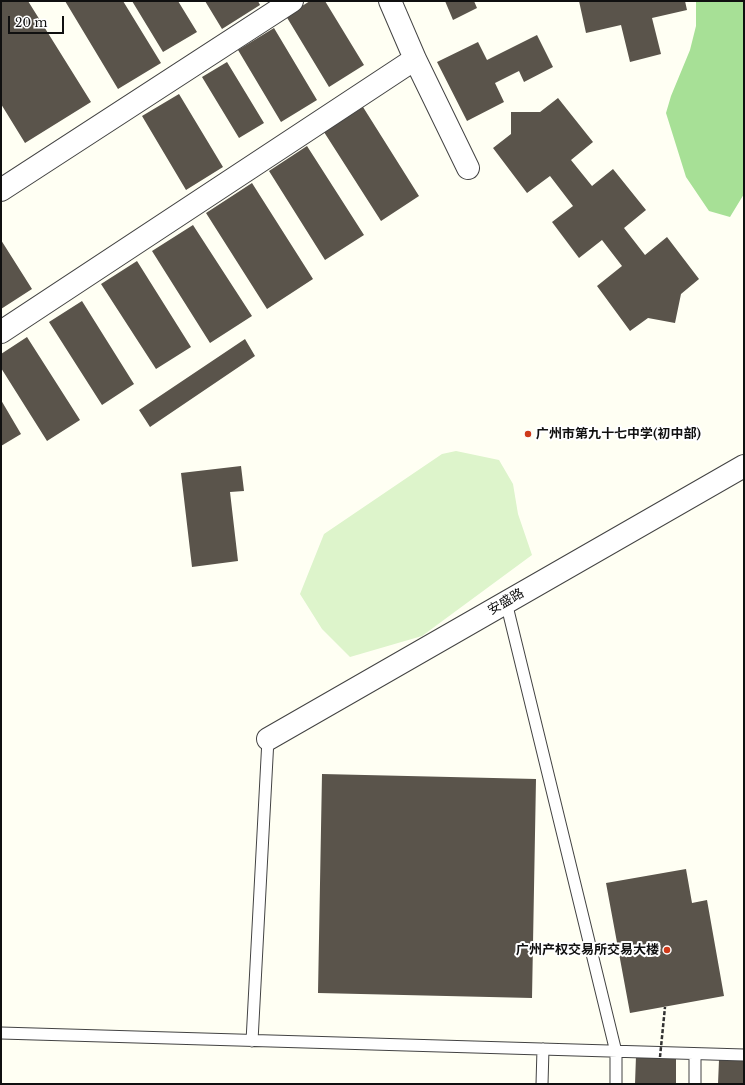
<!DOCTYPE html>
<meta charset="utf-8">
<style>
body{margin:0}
#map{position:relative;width:745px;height:1085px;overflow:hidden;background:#fffff3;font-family:"Libre Baskerville",serif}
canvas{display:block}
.frame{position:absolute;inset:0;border:2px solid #101010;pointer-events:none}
.scale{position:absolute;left:8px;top:16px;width:56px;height:18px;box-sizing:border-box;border:2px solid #101010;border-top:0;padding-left:5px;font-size:12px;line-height:14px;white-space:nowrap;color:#101010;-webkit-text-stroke:3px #fff;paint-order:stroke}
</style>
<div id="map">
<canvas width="745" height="1085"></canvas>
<div class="frame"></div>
<div class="scale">20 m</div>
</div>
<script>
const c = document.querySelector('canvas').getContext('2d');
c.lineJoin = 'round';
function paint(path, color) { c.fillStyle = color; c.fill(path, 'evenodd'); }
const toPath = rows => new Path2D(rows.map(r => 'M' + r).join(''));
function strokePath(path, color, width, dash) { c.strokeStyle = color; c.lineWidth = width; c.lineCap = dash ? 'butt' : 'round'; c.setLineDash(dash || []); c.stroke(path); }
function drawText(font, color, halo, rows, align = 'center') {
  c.font = font + ' "Libre Baskerville","Noto Sans SC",serif'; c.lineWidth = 4; c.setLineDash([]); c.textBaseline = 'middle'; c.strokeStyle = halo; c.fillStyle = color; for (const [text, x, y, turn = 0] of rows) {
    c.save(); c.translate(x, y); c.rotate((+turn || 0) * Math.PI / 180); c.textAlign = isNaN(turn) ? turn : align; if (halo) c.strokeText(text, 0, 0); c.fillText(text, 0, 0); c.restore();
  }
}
paint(toPath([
 [696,1,744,1,744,194,730,217,709,211,686,177,666,113,671,96,690,50,696,26]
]), '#a7e096');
paint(toPath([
 [456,451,499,460,513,484,518,514,532,555,422,636,350,657,322,629,300,594,324,534,442,454]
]), '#ddf4cb');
paint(toPath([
 [1,1,28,1,91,102,25,143,1,104],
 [65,1,123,1,161,63,118,89],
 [132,1,178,1,197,32,163,52],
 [205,1,258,1,260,5,222,29],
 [310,1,325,1,364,65,329,87,286,16],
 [445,1,474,1,477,8,453,20],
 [579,1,685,1,687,10,652,18,661,54,630,62,621,25,586,33],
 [274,28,317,100,281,122,238,50],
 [537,35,553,67,524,82,519,71,495,83,504,102,467,121,437,62,478,42,487,60],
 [227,62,264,123,239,138,202,77],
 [179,94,223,167,186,190,142,116],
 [558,98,593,142,571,160,592,186,613,169,646,210,624,228,645,255,667,237,699,279,681,294,675,323,648,318,630,331,597,286,622,266,602,240,579,258,552,222,573,206,550,176,527,193,493,148,511,134,511,112,540,112],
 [363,107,419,196,381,221,324,132],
 [307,146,364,235,325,260,269,171],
 [252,183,313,279,267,309,206,213],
 [193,225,252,316,210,343,152,251],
 [1,240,32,289,1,309],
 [137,261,191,347,156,369,101,284],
 [82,301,134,384,102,405,49,322],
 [27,337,80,420,47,441,1,368,1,354],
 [245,339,255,356,150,427,139,410],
 [1,400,21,434,1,446],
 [241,466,244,491,230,492,238,561,192,567,181,473],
 [322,774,536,779,532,998,318,993],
 [686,869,692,903,707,900,724,996,630,1013,606,883],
 [636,1056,676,1057,676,1084,635,1084],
 [719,1060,744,1060,744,1084,718,1084]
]), '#5a544b');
const service = toPath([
 [506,602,616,1052,616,1084],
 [1,1033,744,1055],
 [252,1041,268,739],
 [542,1084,543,1049],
 [695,1084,695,1054]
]);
const minor = toPath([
 [390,1,415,59,468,168],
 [1,190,292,1],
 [1,332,415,59]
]);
const tertiary = toPath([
 [268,739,744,466]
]);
strokePath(service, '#434343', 13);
strokePath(minor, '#434343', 24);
strokePath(tertiary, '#434343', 24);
strokePath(service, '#fff', 11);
strokePath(minor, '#fff', 22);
strokePath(tertiary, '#fff', 22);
strokePath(toPath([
 [660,1057,665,1007]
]), '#323232', 2.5, [4, 2]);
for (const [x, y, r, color] of [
 [528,434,4,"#ce3a1a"],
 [667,950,4,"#ce3a1a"]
]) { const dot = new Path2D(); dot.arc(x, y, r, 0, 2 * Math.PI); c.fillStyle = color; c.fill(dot); strokePath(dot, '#fff', 1.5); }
drawText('bold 13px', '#101010', '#fff', [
 ["广州市第九十七中学(初中部)",536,434],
 ["广州产权交易所交易大楼",659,950,"right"]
], 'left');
drawText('13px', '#101010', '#fff', [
 ["安盛路",506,602,-30]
]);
</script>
